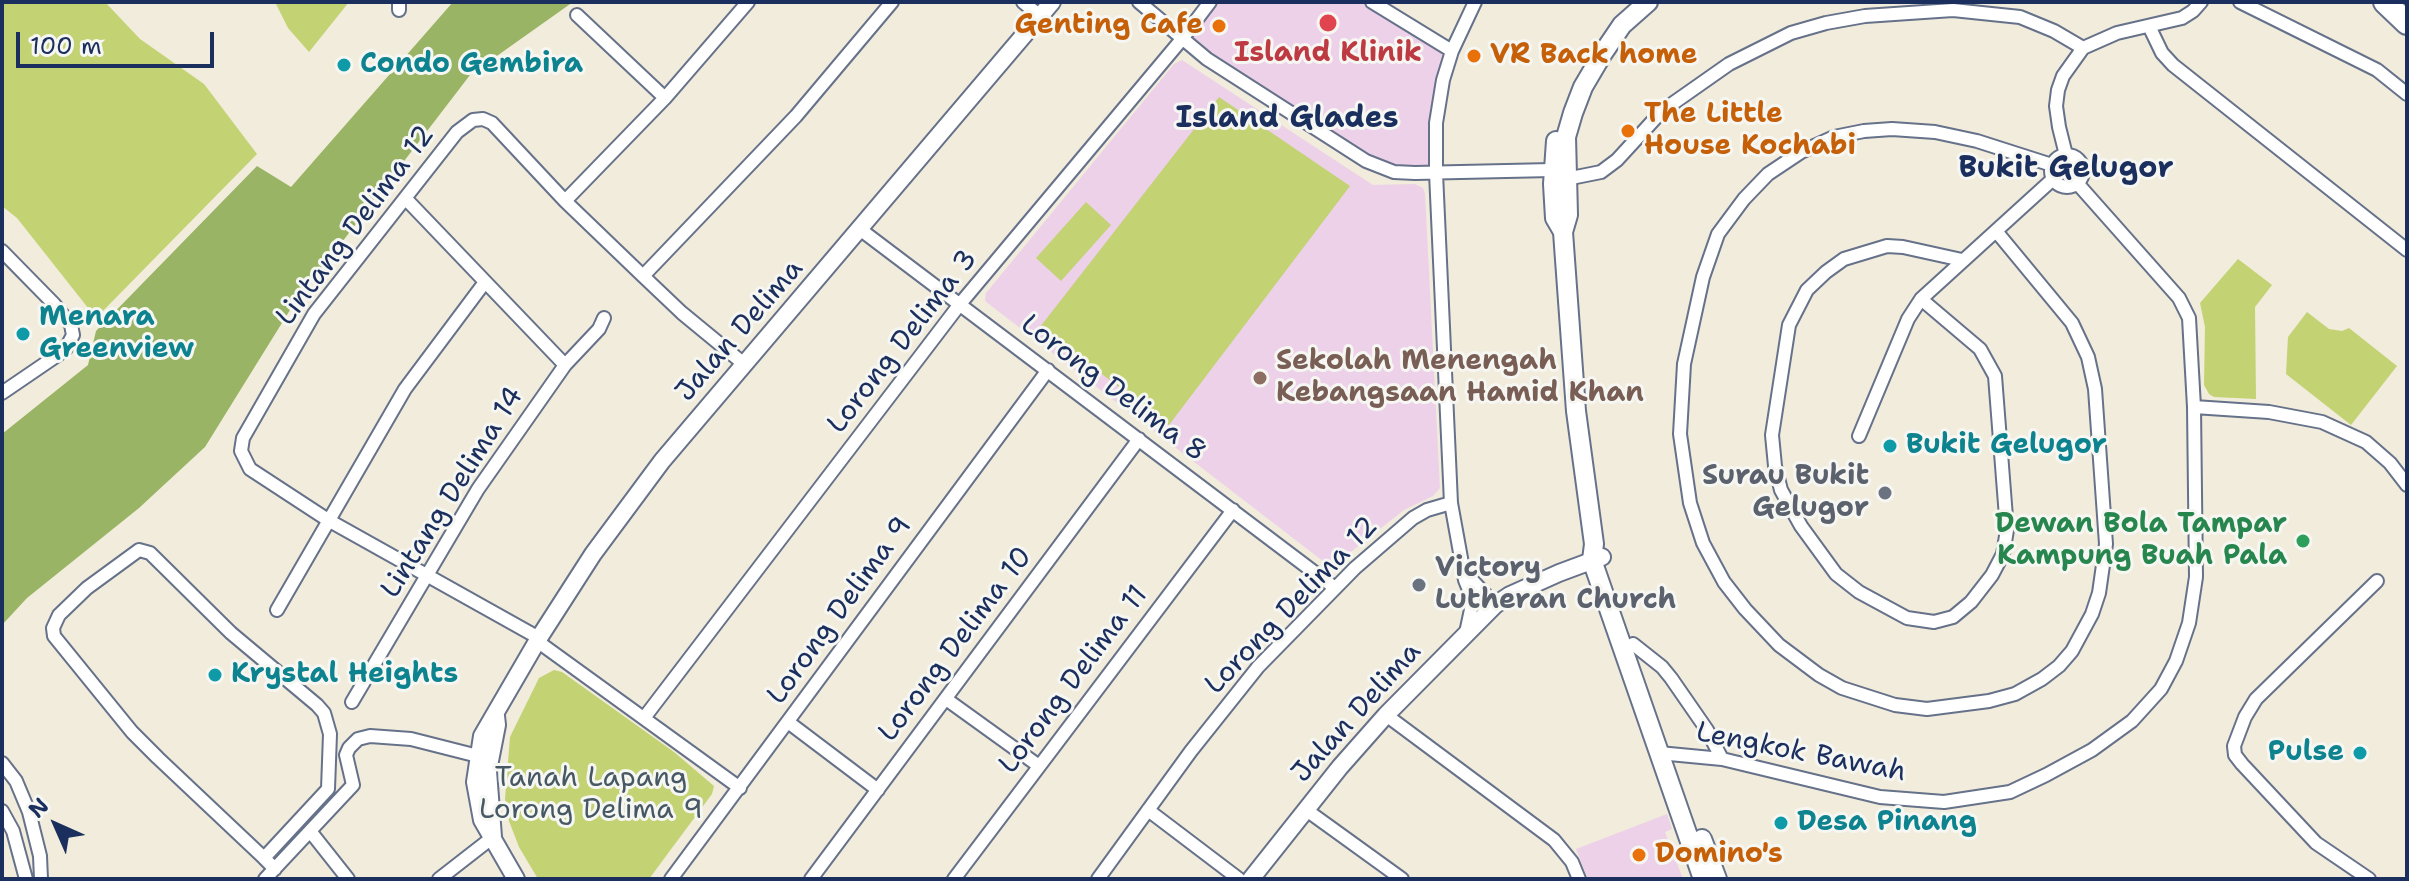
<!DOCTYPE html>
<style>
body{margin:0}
#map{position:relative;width:2409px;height:881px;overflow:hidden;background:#f1ecdb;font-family:"Shantell Sans",sans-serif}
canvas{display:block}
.frame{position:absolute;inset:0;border:4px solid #1b2f5e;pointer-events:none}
.north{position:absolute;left:16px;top:785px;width:80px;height:80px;-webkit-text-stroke:6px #f6f6f2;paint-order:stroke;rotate:315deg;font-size:22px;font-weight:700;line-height:32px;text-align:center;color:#1b2f5e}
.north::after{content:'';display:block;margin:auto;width:28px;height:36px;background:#1b2f5e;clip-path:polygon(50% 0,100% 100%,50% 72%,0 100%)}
.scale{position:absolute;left:16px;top:32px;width:198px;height:36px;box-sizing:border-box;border:4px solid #1b2f5e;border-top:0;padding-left:10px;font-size:24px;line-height:28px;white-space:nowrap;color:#1b2f5e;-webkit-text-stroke:6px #f6f6f2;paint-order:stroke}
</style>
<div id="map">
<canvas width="2409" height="881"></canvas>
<div class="frame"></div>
<div class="north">N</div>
<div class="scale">100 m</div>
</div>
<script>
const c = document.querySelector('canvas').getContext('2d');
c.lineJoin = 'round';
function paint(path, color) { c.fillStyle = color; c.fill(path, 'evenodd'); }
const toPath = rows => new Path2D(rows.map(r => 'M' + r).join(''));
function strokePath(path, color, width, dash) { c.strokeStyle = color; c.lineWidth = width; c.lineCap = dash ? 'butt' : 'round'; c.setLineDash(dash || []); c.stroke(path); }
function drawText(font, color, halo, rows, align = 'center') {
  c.font = font + ' "Shantell Sans",sans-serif'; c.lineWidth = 6; c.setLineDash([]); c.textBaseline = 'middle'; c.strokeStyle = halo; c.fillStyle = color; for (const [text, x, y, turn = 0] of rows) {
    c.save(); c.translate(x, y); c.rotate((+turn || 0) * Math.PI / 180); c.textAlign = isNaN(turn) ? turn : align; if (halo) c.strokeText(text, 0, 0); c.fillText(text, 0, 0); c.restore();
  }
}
paint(toPath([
 [1210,2,1372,2,1452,51,1443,80,1436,173,1394,172,1182,39],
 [1182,60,1373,185,1415,184,1423,188,1425,194,1440,488,1433,496,1404,510,1333,566,1328,565,985,301,986,293,1174,64],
 [1667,814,1672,829,1665,832,1683,879,1588,879,1576,849]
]), '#edd1e9');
paint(toPath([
 [2,2,105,2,140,39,204,84,257,154,96,318,17,218,2,206],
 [275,2,349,2,309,52,288,28],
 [1219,97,1350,186,1169,425,1040,327],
 [1086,202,1111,225,1061,281,1036,258],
 [2238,259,2272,285,2255,307,2256,399,2214,397,2209,394,2204,385,2205,327,2200,303],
 [2307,312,2329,329,2342,331,2349,328,2397,366,2351,425,2286,374,2288,337],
 [554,670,562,672,674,752,714,786,712,794,649,879,538,879,519,847,509,821,505,799,510,737,539,678]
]), '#c3d273');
paint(toPath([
 [453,2,573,2,470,75,290,310,205,447,139,508,27,598,2,625,2,434,88,365,96,331,257,166,291,187]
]), '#9ab465');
const street = toPath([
 [1023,2,1040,16],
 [1139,2,1207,59,1366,161,1394,172,1415,173,1552,170],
 [1372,2,1452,51],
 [2240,2,2377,70,2407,94],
 [399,10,399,2],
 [577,15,665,98],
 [2149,26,2162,53,2173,65,2407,250],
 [2066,155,2059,127,2056,106,2058,90,2063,76,2083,48,2117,33,2182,18,2193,11,2201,2],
 '2051 171a16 16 0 1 1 32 0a16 16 0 1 1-32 0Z',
 [1566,179,1601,172,1617,160,1662,111,1729,64,1791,33,1826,23,1865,16,1953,10,2020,17,2054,31,2083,48],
 [406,199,565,365],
 [565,201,665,98,748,2],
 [861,230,1335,588],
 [1996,231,2072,323,2088,357,2095,389,2106,544,2099,593,2092,614,2072,651,2059,666,2042,679,2015,694,1989,701,1927,709,1895,705,1842,688,1819,675,1779,645,1745,609,1724,582,1703,543,1690,503,1680,434,1684,364,1703,277,1718,234,1744,199,1768,174,1801,152,1834,137,1864,131,1892,129,1935,132,1977,141,2052,165],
 [2,251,54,304,71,325,73,335,65,350,2,393],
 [643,276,796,116,892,2],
 [1921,299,1980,349,1995,376,2007,530,2003,554,1992,575,1971,602,1953,617,1934,622,1907,618,1859,592,1836,574,1801,526,1781,490,1775,466,1772,435,1789,325,1807,290,1826,272,1844,259,1887,246,1903,247,1962,260],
 [2194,407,2269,412,2322,422,2366,442,2390,463,2407,485],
 [1859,436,1908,319,1921,299,2053,179],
 [1471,579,1495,605],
 [277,610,405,389,485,282],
 [1466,633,1473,600,1465,580,1451,503,1436,173,1436,123,1443,80,1452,51,1475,2],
 [539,638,328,520,250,469,241,451,243,438,314,314,457,132,473,120,483,119,492,123,565,201,643,276,682,313,744,364],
 [537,641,740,788],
 [1633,644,1662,667,1671,678,1707,730,1722,759],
 [946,699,1039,766],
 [352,702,478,489,565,365,599,329,604,318],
 [1386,715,1554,840,1572,862,1579,879],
 [644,718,960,304,1182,39,1210,2],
 [788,722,878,790],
 [1659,753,1722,759,1880,797,1944,802,2010,792,2046,775,2092,750,2132,721,2161,689,2176,661,2189,623,2196,577,2194,407,2189,318,2179,298,2077,183],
 [2,763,16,781,29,812,40,856,41,879],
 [1305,809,1402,879],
 [1148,810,1239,879],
 [2,811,13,831,26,879],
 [310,831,348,879],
 [264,858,328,789,330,734,324,713,317,705,231,633,150,553,139,550,87,588,59,615,53,628,54,636,132,732,158,758,264,858,275,869],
 [265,879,353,785,346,755,349,748,358,739,370,736,411,739,478,756],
 [439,879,493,837],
 [671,879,1048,370],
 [811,879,1139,439],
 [954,879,1233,510],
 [1098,879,1191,751,1258,667,1355,568,1413,518,1427,510,1451,503],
 [2369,879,2316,843,2242,764,2235,755,2234,746,2245,717,2256,699,2377,581]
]);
const secondary = toPath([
 [493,837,488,771,497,725,496,716],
 [516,879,482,820,475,782,482,736,539,638,593,554,662,461,1052,2],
 [1251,879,1340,767,1386,715,1495,605,1510,595,1559,573,1602,557]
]);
const primary = toPath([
 [1648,2,1622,25,1603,53,1583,87,1573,113,1566,137,1568,215,1563,232,1576,411,1594,544,1592,560,1703,879],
 [1556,141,1553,184,1555,218,1562,230],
 [1702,839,1717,879]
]);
const highway = toPath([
 [2385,2,2407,23]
]);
strokePath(street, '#66718a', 16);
strokePath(secondary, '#66718a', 20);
strokePath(primary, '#66718a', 22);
strokePath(highway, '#66718a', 26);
strokePath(street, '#fff', 12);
strokePath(secondary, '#fff', 16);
strokePath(primary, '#fff', 18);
strokePath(highway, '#fff', 22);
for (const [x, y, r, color] of [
 [1328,23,10,"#e0444e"],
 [1219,26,8,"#e8710a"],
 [1474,56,8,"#e8710a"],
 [344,65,8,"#0f9aa8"],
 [1628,131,8,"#e8710a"],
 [23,334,8,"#0f9aa8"],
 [1260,378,8,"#8d6e63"],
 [1890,446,8,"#0f9aa8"],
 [1885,493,8,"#6b7280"],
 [2303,541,8,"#2e9e5b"],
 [1419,585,8,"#6b7280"],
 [215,675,8,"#0f9aa8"],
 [2360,753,8,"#0f9aa8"],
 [1781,823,8,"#0f9aa8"],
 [1639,855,8,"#e8710a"]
]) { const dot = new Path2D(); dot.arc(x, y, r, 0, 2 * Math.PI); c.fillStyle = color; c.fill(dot); strokePath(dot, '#f6f6f2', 3); }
drawText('bold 28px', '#c56008', '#f6f6f2', [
 ["Genting Cafe",1203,26,"right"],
 ["VR Back home",1490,56],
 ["The Little",1644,115],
 ["House Kochabi",1644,147],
 ["Domino's",1655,855]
], 'left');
drawText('bold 28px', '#be3a42', '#f6f6f2', [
 ["Island Klinik",1328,54]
]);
drawText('bold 28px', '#0d838f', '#f6f6f2', [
 ["Condo Gembira",360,65],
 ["Menara",39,318],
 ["Greenview",39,350],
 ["Bukit Gelugor",1906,446],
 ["Krystal Heights",231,675],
 ["Pulse",2344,753,"right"],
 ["Desa Pinang",1797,823]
], 'left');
drawText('28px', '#1b2f5e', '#f6f6f2', [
 ["Lintang Delima 12",356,226,-53],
 ["Jalan Delima",740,331,-49],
 ["Lorong Delima 3",903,342,-52],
 ["Lorong Delima 8",1113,389,37],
 ["Lintang Delima 14",453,493,-58],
 ["Lorong Delima 12",1292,606,-46],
 ["Lorong Delima 9",840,611,-54],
 ["Lorong Delima 10",956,645,-53],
 ["Lorong Delima 11",1074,680,-53],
 ["Jalan Delima",1357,713,-48],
 ["Lengkok Bawah",1801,753,11]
]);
drawText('bold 28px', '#785e54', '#f6f6f2', [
 ["Sekolah Menengah",1276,362],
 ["Kebangsaan Hamid Khan",1276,394]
], 'left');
drawText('bold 28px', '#5b616d', '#f6f6f2', [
 ["Surau Bukit",1869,477],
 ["Gelugor",1869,509],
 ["Victory",1435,569,"left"],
 ["Lutheran Church",1435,601,"left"]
], 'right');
drawText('bold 28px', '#27864d', '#f6f6f2', [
 ["Dewan Bola Tampar",2287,525],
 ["Kampung Buah Pala",2287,557]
], 'right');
drawText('28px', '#455863', '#f6f6f2', [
 ["Tanah Lapang",591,779],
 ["Lorong Delima 9",591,811]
]);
drawText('bold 30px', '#1b2f5e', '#f6f6f2', [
 ["Island Glades",1287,119],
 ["Bukit Gelugor",2066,169]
]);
</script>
